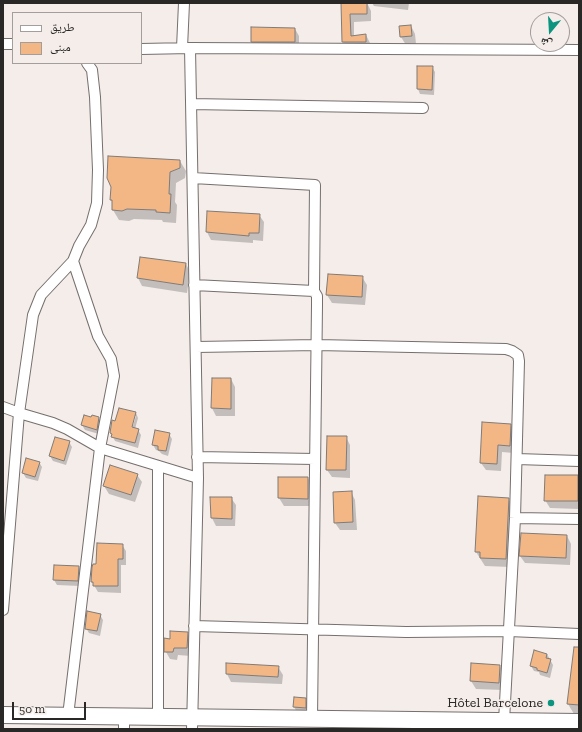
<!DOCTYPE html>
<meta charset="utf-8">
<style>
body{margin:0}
#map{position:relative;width:582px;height:732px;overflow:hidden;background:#f4edea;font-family:"Zilla Slab","Noto Naskh Arabic",serif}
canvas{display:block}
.frame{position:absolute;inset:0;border:4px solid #2a2827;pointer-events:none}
.legend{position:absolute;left:12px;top:12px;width:130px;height:52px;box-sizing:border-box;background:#f4edea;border:1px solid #a39e9c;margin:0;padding:5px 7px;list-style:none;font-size:12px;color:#2a2827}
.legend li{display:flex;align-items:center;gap:8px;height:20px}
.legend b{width:20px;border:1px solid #a39e9c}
.north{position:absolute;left:530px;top:12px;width:40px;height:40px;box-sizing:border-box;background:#f4edea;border:1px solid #a39e9c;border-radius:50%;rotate:198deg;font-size:11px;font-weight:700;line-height:16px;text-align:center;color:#2a2827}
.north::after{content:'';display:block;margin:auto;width:14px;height:18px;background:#0d947f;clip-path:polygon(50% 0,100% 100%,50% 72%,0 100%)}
.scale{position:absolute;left:12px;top:702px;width:74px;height:18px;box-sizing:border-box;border:2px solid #2a2827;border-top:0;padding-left:5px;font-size:12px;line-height:14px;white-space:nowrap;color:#2a2827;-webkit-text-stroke:3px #f4edea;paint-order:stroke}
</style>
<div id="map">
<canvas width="582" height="732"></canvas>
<div class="frame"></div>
<ul class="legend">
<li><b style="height:5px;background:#fff"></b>طريق</li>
<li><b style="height:11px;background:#f3b786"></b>مبنى</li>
</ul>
<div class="north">ش</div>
<div class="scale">50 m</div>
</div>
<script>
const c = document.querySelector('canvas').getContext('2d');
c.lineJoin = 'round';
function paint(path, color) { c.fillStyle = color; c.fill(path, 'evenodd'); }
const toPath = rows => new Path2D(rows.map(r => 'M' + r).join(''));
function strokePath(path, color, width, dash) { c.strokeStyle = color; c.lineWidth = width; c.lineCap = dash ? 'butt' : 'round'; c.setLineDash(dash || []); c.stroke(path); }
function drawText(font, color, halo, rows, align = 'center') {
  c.font = font + ' "Zilla Slab",serif'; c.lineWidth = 3; c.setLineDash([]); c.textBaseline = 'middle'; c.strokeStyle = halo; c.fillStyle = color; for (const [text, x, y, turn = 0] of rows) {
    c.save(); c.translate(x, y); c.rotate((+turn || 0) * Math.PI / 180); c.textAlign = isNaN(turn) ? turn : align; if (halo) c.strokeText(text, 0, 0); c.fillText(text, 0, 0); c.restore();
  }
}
paint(toPath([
 [342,3,367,3,371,11,371,21,354,22,354,36,366,35,370,43,370,50,347,50,343,42],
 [372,3,409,3,408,10,374,6],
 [411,26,415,34,416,44,406,45,401,37,400,27],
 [295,29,299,36,299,49,257,49,252,42],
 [418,67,432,67,435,72,434,95,420,94,418,89],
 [180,161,186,171,185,178,176,183,175,202,177,205,176,223,163,222,162,220,134,219,129,221,119,220,113,210,113,203,111,200],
 [259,215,264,222,263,241,253,240,253,243,211,240,207,232],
 [140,258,186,264,190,272,187,293,142,286,138,278],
 [362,277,367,285,365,305,332,303,327,295],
 [231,379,235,387,235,416,216,416,212,408],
 [136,413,138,418,135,429,138,430,141,435,138,448,115,441,111,433,116,422],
 [134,416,136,416,131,432,130,432],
 [84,416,92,418,99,418,102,423,99,434,85,430,82,425],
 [510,424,515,432,514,453,502,452,501,471,486,470,481,463],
 [169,434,172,439,168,456,162,454,159,451,156,450,153,445],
 [346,437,350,445,350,478,332,477,327,470],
 [69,442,72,447,66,465,53,461,50,456],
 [39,462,42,467,38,481,26,478,23,473],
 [137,475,142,482,135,502,109,494,104,486],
 [577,476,579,479,579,509,550,508,545,500],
 [279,478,308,478,312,486,312,506,284,506,279,498],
 [351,492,355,500,357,530,340,530,335,523],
 [211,498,231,498,236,505,235,526,216,526,212,518],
 [508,499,513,506,510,567,485,566,476,552],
 [567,536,571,544,570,565,525,563,520,556],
 [122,545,126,551,126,565,121,565,121,593,98,592,92,582],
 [79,567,82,572,80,586,57,585,54,580],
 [100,615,103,620,100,636,89,633,86,628],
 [187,633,192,640,191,656,178,655,177,660,170,659,166,652,171,640],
 [579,648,579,715,574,714,568,704],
 [547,654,553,665,550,678,540,675,539,672,534,671,531,666],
 [227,664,278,667,283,675,282,684,231,682,227,674],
 [500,666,504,674,503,690,476,689,471,681],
 [305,699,308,704,308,713,297,712,294,707]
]), '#0003');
const building = toPath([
 [341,3,367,3,367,14,350,14,351,36,366,34,366,42,342,42,341,3],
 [411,25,412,36,400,37,399,26,411,25],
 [251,27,295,28,295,42,251,42,251,27],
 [417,66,433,66,432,90,417,89,417,66],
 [108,156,180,160,180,168,170,172,169,194,171,194,170,213,156,212,156,210,127,209,122,211,112,210,112,200,110,200,111,187,107,178,108,156],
 [207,211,260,214,259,233,249,233,249,236,206,232,207,211],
 [140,257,186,263,183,285,137,278,140,257],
 [328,274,363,276,362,297,326,295,328,274],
 [212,378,231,378,231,409,211,408,212,378],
 [119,408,136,412,132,427,139,429,135,443,111,437,112,434,110,433,112,420,115,421,119,408],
 [84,415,91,417,92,415,99,417,97,430,81,425,84,415],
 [482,422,511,424,510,446,498,445,497,464,480,463,482,422],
 [155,430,170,433,166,451,158,450,158,446,152,445,155,430],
 [327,436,347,436,346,470,326,470,327,436],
 [55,437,70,441,64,461,49,456,55,437],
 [26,458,40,462,35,477,22,473,26,458],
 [110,465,138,474,131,495,103,486,110,465],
 [545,475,578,475,578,501,544,501,545,475],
 [278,477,308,477,308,499,278,498,278,477],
 [352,491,353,522,334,523,333,492,352,491],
 [478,496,509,498,506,559,480,558,480,552,475,552,478,496],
 [210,497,232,497,232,519,211,518,210,497],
 [521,533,567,535,566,558,519,556,521,533],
 [97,543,123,544,123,559,118,559,118,586,93,586,93,582,91,582,92,567,93,564,96,564,97,543],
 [54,565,79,566,78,581,53,580,54,565],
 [87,611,101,614,97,631,85,629,87,611],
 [170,631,188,632,187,648,174,648,173,652,164,652,164,638,170,639,170,631],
 [574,647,579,647,579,705,567,704,574,647],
 [534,650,547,654,546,658,551,659,547,673,537,670,537,668,530,666,534,650],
 [226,663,279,666,278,677,226,674,226,663],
 [471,663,500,665,499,683,470,681,471,663],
 [294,697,306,698,306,708,293,707,294,697]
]);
paint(building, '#f3b786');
strokePath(building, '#807b77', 1);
const street = toPath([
 [3,44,13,44],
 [182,48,184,3],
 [190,48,198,478,192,729],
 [141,49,190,48,579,50],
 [191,104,423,108],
 [193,178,315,185,314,291,317,296,317,305,312,719],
 [194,285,314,291],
 [196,347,317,345,506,349,512,351,518,355,519,361,515,518,504,721],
 [3,407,19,413,33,315,41,295,73,261,79,246,91,225,97,203,98,170,95,97,92,70,87,63],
 [197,457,315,459],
 [517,459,579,461],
 [515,518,579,519],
 [3,610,19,413,53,423,67,429,100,448,198,478],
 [194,626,406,632,509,631,579,634],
 [68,716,100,448,114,376,111,359,98,336,73,261],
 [124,717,124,729],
 [158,717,158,466]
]);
const primary = toPath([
 [3,715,579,722]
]);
strokePath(street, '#756f6d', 12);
strokePath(primary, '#756f6d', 18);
strokePath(street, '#fff', 10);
strokePath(primary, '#fff', 16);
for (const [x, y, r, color] of [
 [551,703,4,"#0d947f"]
]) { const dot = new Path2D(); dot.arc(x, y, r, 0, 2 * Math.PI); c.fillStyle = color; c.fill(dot); strokePath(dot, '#f4edea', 1.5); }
drawText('14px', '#2a2827', '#f4edea', [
 ["Hôtel Barcelone",543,703]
], 'right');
</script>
